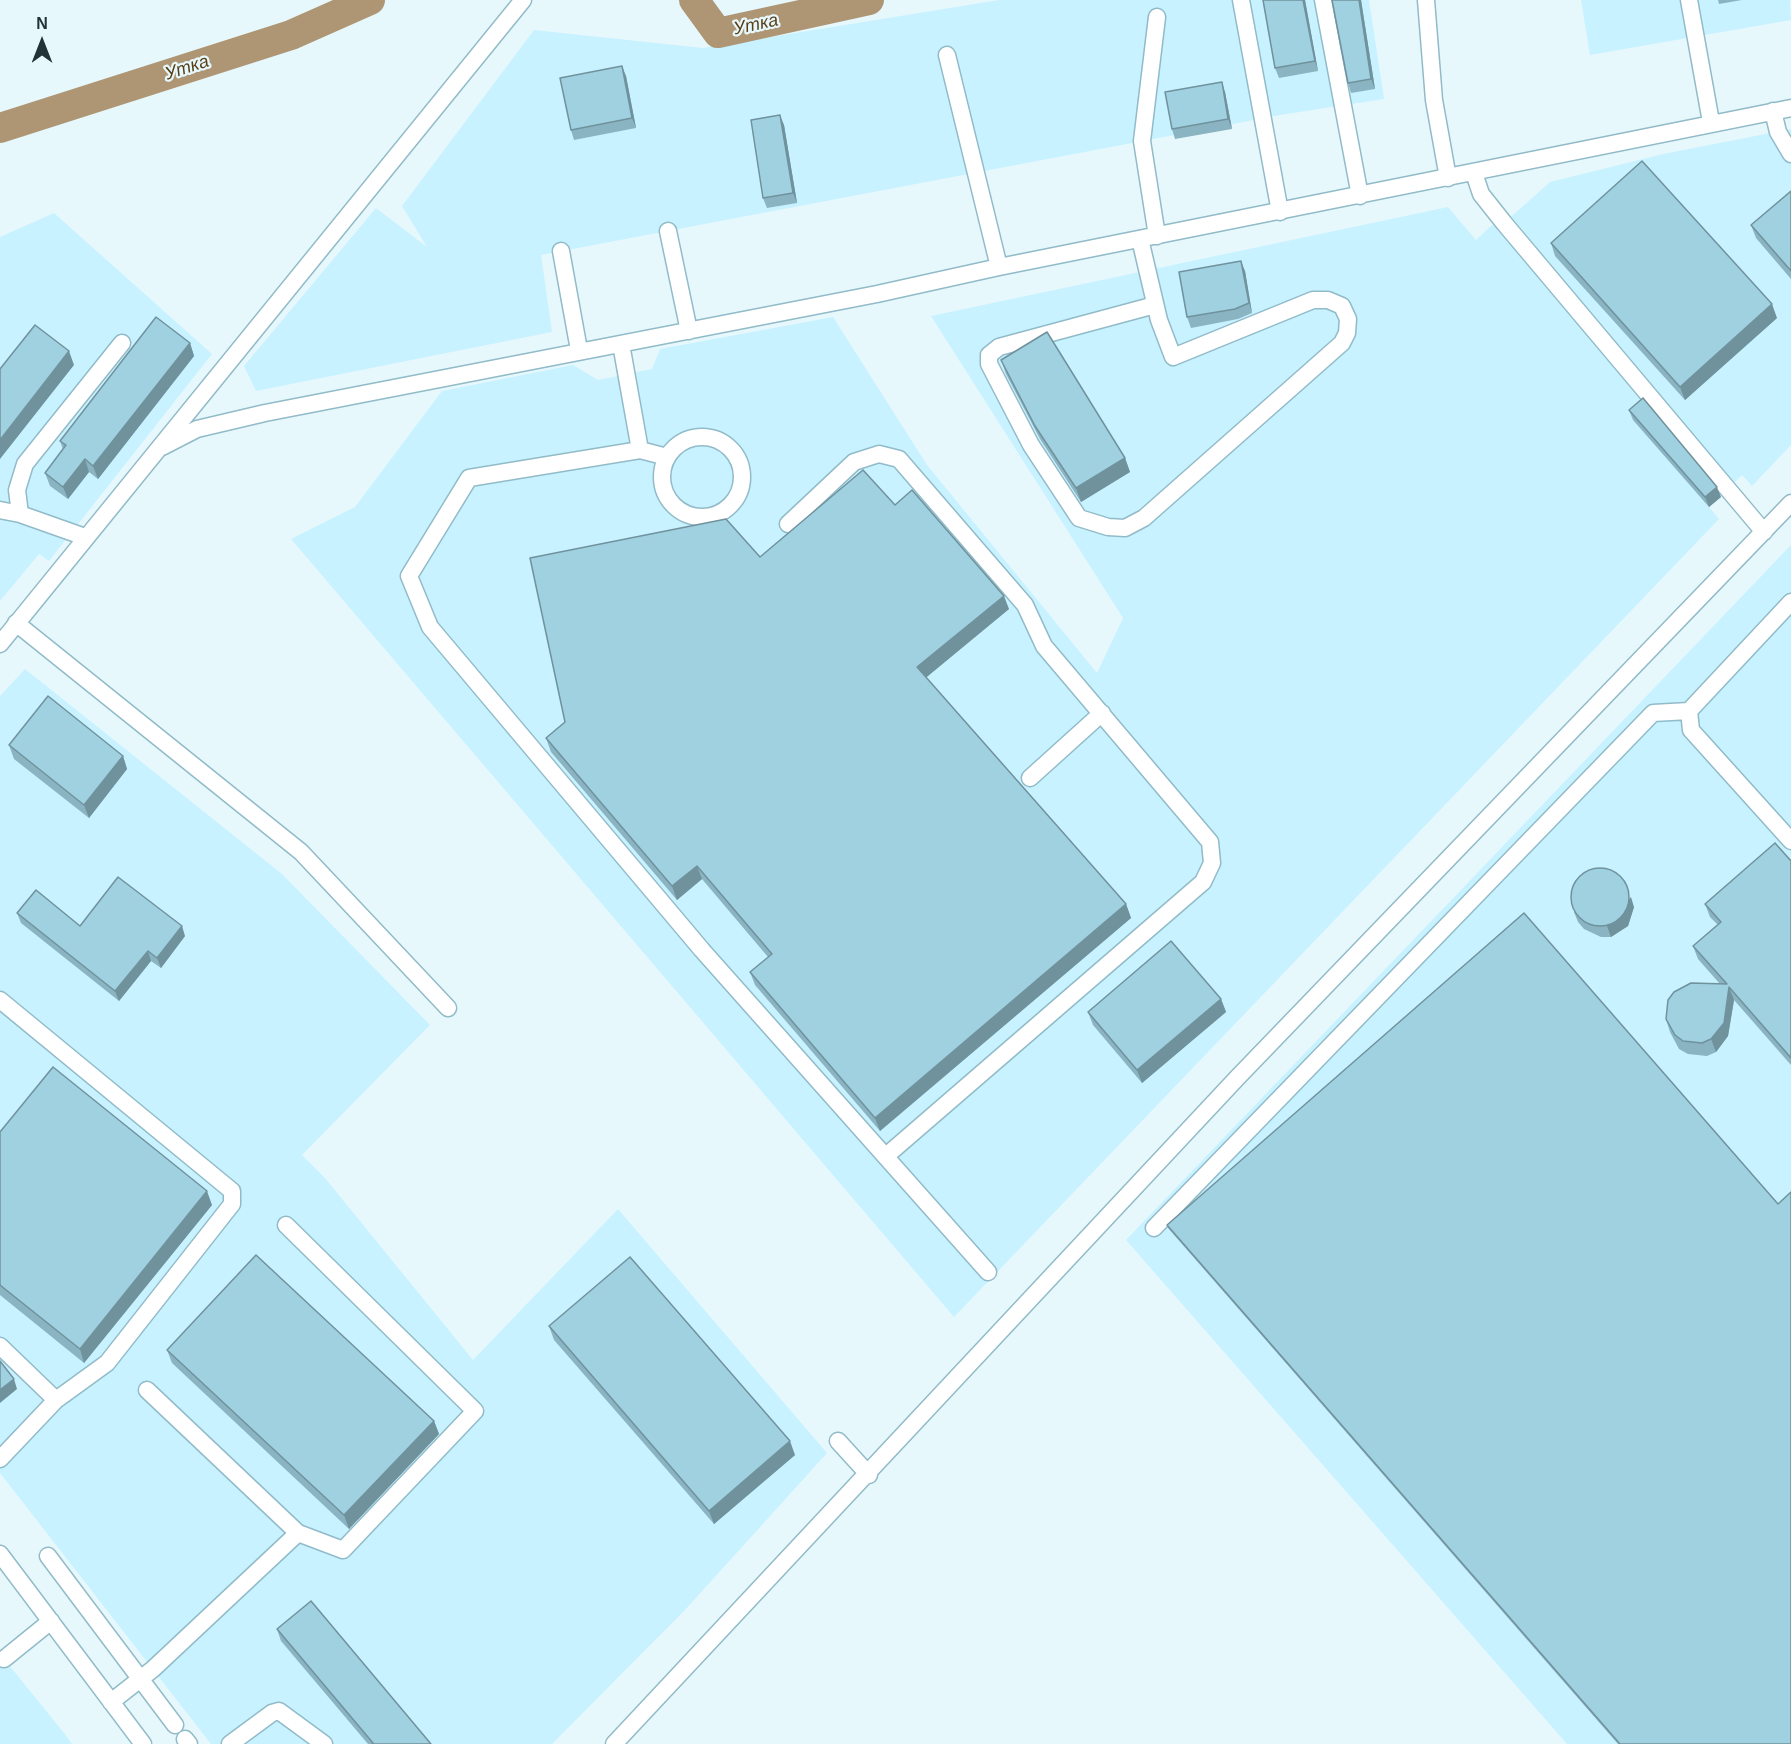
<!DOCTYPE html>
<meta charset="utf-8">
<style>
body{margin:0}
#map{position:relative;width:1791px;height:1744px;overflow:hidden;background:#e7f8fd;font-family:Arial,sans-serif}
canvas{display:block}
.north{position:absolute;left:12px;top:12px;width:60px;height:60px;-webkit-text-stroke:4px #e7f8fd;paint-order:stroke;rotate:0deg;font-size:16px;font-weight:700;line-height:24px;text-align:center;color:#223338}
.north::after{content:'';display:block;margin:auto;width:21px;height:27px;background:#223338;clip-path:polygon(50% 0,100% 100%,50% 72%,0 100%)}
</style>
<div id="map">
<canvas width="1791" height="1744"></canvas>
<div class="north">N</div>
</div>
<script>
const c = document.querySelector('canvas').getContext('2d');
c.lineJoin = 'round';
function paint(path, color) { c.fillStyle = color; c.fill(path, 'evenodd'); }
const toPath = rows => new Path2D(rows.map(r => 'M' + r).join(''));
function strokePath(path, color, width, dash) { c.strokeStyle = color; c.lineWidth = width; c.lineCap = dash ? 'butt' : 'round'; c.setLineDash(dash || []); c.stroke(path); }
function drawText(font, color, halo, rows, align = 'center') {
  c.font = font + ' Arial,sans-serif'; c.lineWidth = 4.5; c.setLineDash([]); c.textBaseline = 'middle'; c.strokeStyle = halo; c.fillStyle = color; for (const [text, x, y, turn = 0] of rows) {
    c.save(); c.translate(x, y); c.rotate((+turn || 0) * Math.PI / 180); c.textAlign = isNaN(turn) ? turn : align; if (halo) c.strokeText(text, 0, 0); c.fillText(text, 0, 0); c.restore();
  }
}
paint(toPath([
 [999,0,1369,0,1384,99,1280,115,541,255,552,332,256,391,244,366,376,208,427,247,402,206,534,30,703,48],
 [1581,0,1790,0,1791,20,1590,55],
 [1791,129,1791,445,1752,486,1742,475,1709,507,1719,519,954,1317,291,539,355,507,442,391,573,365,598,380,652,369,660,349,833,317,927,465,1097,673,1123,618,931,316,1448,207,1476,240,1491,226,1504,223,1550,182,1663,154],
 [54,213,212,354,49,561,39,554,0,601,0,237],
 [1791,545,1791,1744,1567,1744,1126,1240],
 [25,669,282,874,430,1025,302,1155,325,1178,473,1360,618,1209,827,1453,685,1610,552,1744,211,1744,0,1473,0,696],
 [0,1654,64,1733,72,1744,0,1744]
]), '#c8f2ff');
strokePath(toPath([
 [694,0,718,33,869,0],
 [0,128,291,35,370,0]
]), '#ae9674', 30);
const minor = toPath([
 [1241,0,1280,212],
 [1323,0,1360,196],
 [1426,0,1434,100,1448,178],
 [1689,0,1711,122],
 [947,55,999,267],
 [1773,111,1778,132,1791,154],
 [1474,173,1481,194,1504,223,1764,532],
 [668,231,689,331],
 [1157,236,1142,141,1157,17],
 [1140,239,1159,320,1173,357,1313,300,1328,300,1342,306,1348,319,1347,333,1342,343,1144,518,1125,528,1108,527,1079,518,1031,445,989,364,989,355,999,347,1155,305],
 [561,251,579,350],
 [621,344,640,450],
 '662 477a40 40 0 1 1 80 0a40 40 0 1 1-80 0Z',
 [162,447,197,429,265,413,877,294,999,267,1791,108],
 [667,457,640,450,469,478,409,576,430,627,702,950,988,1272],
 [0,510,20,514,85,537],
 [20,514,17,490,25,464,122,343],
 [788,524,854,462,879,454,899,459,1025,605,1044,646,1210,842,1212,863,1203,882,886,1156],
 [1791,602,1689,711,1691,730,1791,841],
 [16,623,301,852,448,1008],
 [0,644,523,0],
 [1030,778,1102,713],
 [0,1000,232,1191,232,1204,107,1363,56,1400,0,1459],
 [1154,1228,1653,713,1689,711],
 [0,1346,56,1400],
 [147,1390,298,1533,343,1550,475,1411,286,1225],
 [838,1441,869,1475],
 [0,1554,143,1744],
 [48,1556,175,1725],
 [4,1659,51,1621],
 [111,1702,153,1669,298,1533],
 [185,1739,189,1744],
 [230,1744,272,1713,279,1711,324,1744],
 [614,1744,1237,1078,1791,503]
]);
strokePath(minor, '#91bbc8', 19);
strokePath(minor, '#fff', 16);
paint(toPath([
 [1263,0,1305,0,1318,71,1279,78,1275,68],
 [1332,0,1361,0,1375,89,1351,93,1348,83],
 [1718,0,1742,0,1719,4],
 [626,76,636,128,574,140,571,130],
 [1225,92,1232,129,1175,139,1172,129],
 [784,125,797,203,767,208,763,198],
 [1791,191,1791,279,1756,238,1751,225],
 [1551,243,1777,318,1685,400,1555,256],
 [1245,271,1252,313,1238,319,1191,328,1187,317],
 [190,343,194,356,98,479,89,472,68,499,50,486,45,473,63,449,60,441],
 [1001,360,1125,458,1130,472,1081,502,1040,439,1006,374],
 [1629,410,1721,497,1709,507,1633,420],
 [895,505,1009,609,926,677,1126,904,1131,918,880,1131,755,985,750,972,768,957,702,879,677,900,551,752,546,738,760,557],
 [9,745,123,756,127,769,89,818,14,759],
 [1791,861,1791,1065,1734,1000,1728,1036,1716,1052,1707,1056,1688,1054,1679,1049,1670,1032,1666,1019,1720,984,1698,959,1693,946,1718,925,1710,917,1705,904],
 [1634,907,1628,926,1611,937,1601,937,1584,929,1578,922,1574,912],
 [17,913,80,926,185,936,161,968,151,961,119,1001,21,923],
 [1221,999,1226,1012,1142,1083,1093,1025,1088,1012],
 [0,1132,212,1205,84,1363,0,1295],
 [1778,1204,1791,1744,1618,1744,1168,1228,1167,1225],
 [549,1326,795,1455,714,1524,554,1340],
 [167,1350,434,1421,439,1434,349,1529,172,1363],
 [277,1629,431,1744,368,1744,281,1641]
]), '#8ab4c1');
paint(toPath([
 [1303,0,1305,0,1318,71,1315,61],
 [1359,0,1361,0,1375,89,1371,79],
 [622,66,626,76,636,128,632,118],
 [1222,82,1225,92,1232,129,1228,119],
 [780,115,784,125,797,203,793,193],
 [1241,261,1245,271,1252,313,1249,303],
 [1772,304,1777,318,1685,400,1680,387],
 [190,343,194,356,98,479,93,466],
 [69,351,74,365,0,459,0,440],
 [1125,458,1130,472,1081,502,1076,488],
 [85,459,89,472,68,499,63,487],
 [1717,487,1721,497,1709,507,1705,497],
 [1004,596,1009,609,922,681,917,667],
 [123,756,127,769,89,818,84,805],
 [697,866,702,879,677,900,672,886],
 [1631,897,1634,907,1628,926,1611,937,1607,926],
 [1126,904,1131,918,880,1131,875,1118],
 [182,926,185,936,161,968,157,958],
 [148,951,151,961,119,1001,115,991],
 [1729,987,1734,1000,1728,1036,1716,1052,1711,1039],
 [1221,999,1226,1012,1142,1083,1137,1070],
 [207,1191,212,1205,84,1363,80,1349],
 [14,1379,17,1389,0,1403,0,1390],
 [434,1421,439,1434,349,1529,344,1515],
 [790,1441,795,1455,714,1524,709,1511]
]), '#70929d');
const building = toPath([
 [1263,0,1303,0,1315,61,1275,68,1263,0],
 [1332,0,1359,0,1371,79,1348,83,1332,0],
 [622,66,632,118,571,130,560,78,622,66],
 [1222,82,1228,119,1172,129,1165,92,1222,82],
 [780,115,793,193,763,198,751,120,780,115],
 [1642,161,1772,304,1680,387,1551,243,1642,161],
 [1791,191,1791,271,1751,225,1791,191],
 [1241,261,1249,303,1235,309,1187,317,1179,272,1241,261],
 [156,317,190,343,93,466,85,459,63,487,45,473,66,445,60,441,156,317],
 [35,325,69,351,0,440,0,369,35,325],
 [1047,332,1125,458,1076,488,1035,426,1001,360,1047,332],
 [1643,398,1717,487,1705,497,1629,410,1643,398],
 [863,470,895,505,912,490,1004,596,917,667,1126,904,875,1118,750,972,772,954,697,866,672,886,546,738,565,722,530,558,726,519,760,557,863,470],
 [48,696,123,756,84,805,9,745,48,696],
 [1775,843,1791,861,1791,1058,1729,987,1724,1023,1711,1039,1702,1043,1683,1041,1675,1035,1666,1019,1668,1000,1674,992,1691,983,1727,984,1693,946,1721,922,1705,904,1775,843],
 '1571 897a29 29 0 1 1 58 0a29 29 0 1 1-58 0Z',
 [118,877,182,926,157,958,148,951,115,991,17,913,36,890,80,926,118,877],
 [1524,913,1778,1204,1791,1192,1791,1744,1620,1744,1167,1225,1524,913],
 [1171,941,1221,999,1137,1070,1088,1012,1171,941],
 [53,1067,207,1191,80,1349,0,1285,0,1132,53,1067],
 [256,1255,434,1421,344,1515,167,1350,256,1255],
 [630,1257,790,1441,709,1511,549,1326,630,1257],
 [0,1361,14,1379,0,1390,0,1361],
 [311,1601,431,1744,372,1744,373,1743,277,1629,311,1601]
]);
paint(building, '#a0d1e0');
strokePath(building, '#70929d', 1.5);
drawText('italic 18px', '#593e14', '#e7f8fd', [
 ["Утка",756,25,-12],
 ["Утка",187,68,-18]
]);
</script>
